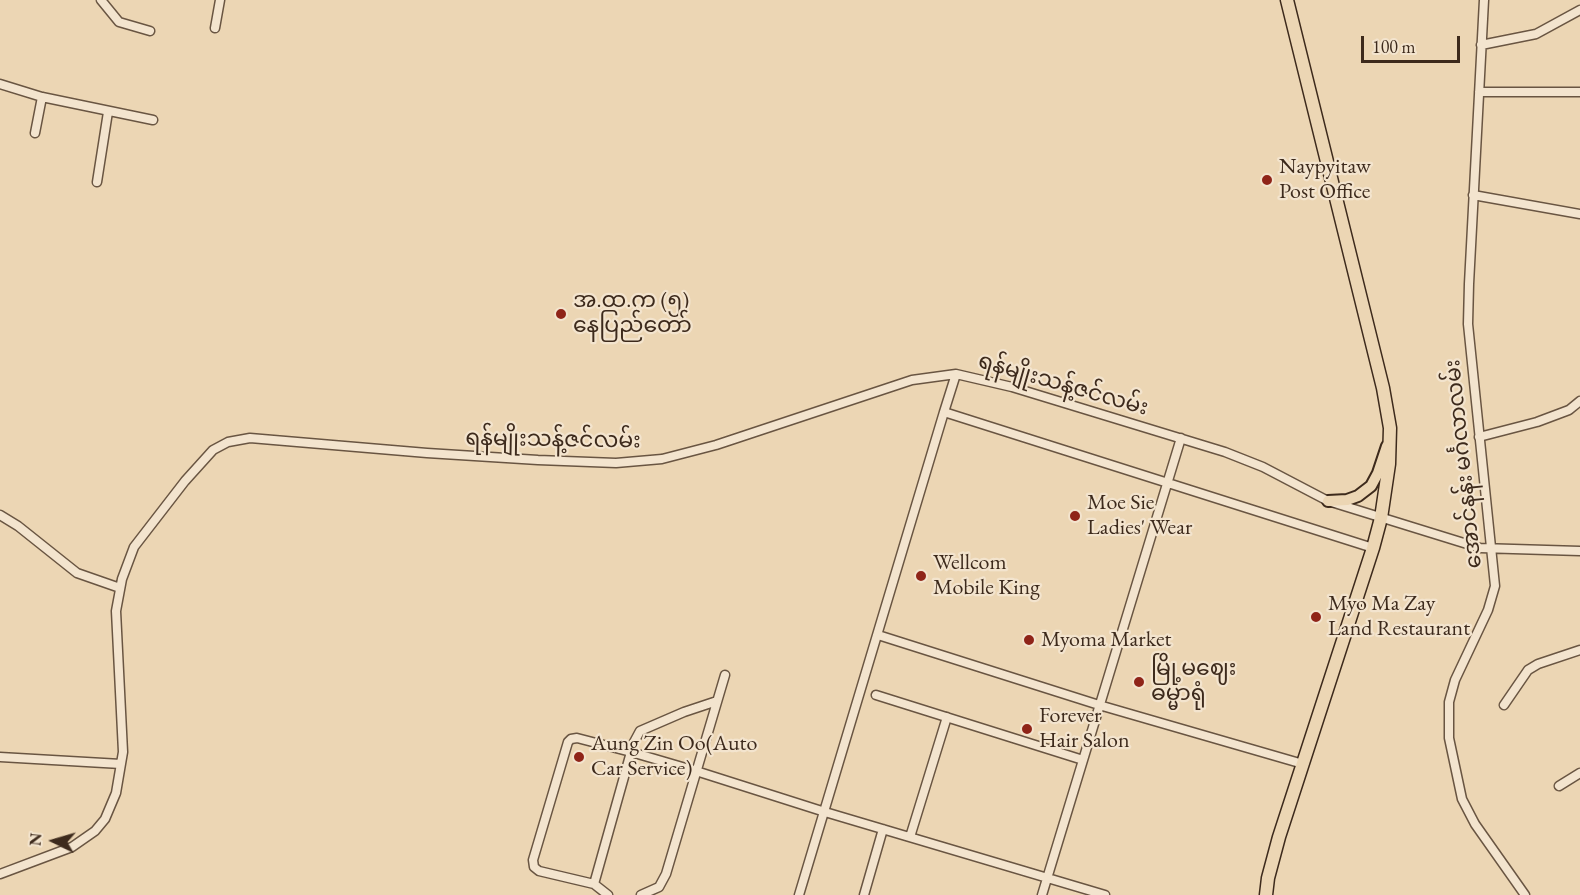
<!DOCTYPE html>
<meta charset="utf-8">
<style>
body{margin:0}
#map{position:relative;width:1580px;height:895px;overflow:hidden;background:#ecd6b4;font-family:"EB Garamond",serif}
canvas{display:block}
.north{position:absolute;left:24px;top:811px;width:60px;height:60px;-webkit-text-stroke:4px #f3e4ce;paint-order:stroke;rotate:275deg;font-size:16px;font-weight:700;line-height:24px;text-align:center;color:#3d2a1c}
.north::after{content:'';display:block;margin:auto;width:21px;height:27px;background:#3d2a1c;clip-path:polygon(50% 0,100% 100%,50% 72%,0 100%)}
.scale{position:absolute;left:1361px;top:36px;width:99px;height:27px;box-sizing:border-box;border:3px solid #3d2a1c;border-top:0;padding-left:8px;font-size:18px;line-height:21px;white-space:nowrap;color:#3d2a1c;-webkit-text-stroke:4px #f3e4ce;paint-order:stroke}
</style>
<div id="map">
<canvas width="1580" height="895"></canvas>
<div class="north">N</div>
<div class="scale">100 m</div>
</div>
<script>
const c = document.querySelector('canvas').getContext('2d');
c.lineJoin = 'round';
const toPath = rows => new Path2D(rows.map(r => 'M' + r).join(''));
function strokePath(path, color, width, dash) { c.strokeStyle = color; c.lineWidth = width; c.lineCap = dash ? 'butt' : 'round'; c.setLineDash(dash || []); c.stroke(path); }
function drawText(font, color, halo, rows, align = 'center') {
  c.font = font + ' "EB Garamond","Noto Sans Myanmar",serif'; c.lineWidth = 4.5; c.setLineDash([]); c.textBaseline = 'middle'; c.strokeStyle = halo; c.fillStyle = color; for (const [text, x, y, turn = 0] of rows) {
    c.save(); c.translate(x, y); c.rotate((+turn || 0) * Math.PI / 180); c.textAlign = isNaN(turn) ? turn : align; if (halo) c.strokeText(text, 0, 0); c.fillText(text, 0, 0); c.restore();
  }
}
const minor = toPath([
 [101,0,119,22,150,31],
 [1484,0,1469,284,1468,324,1495,586,1488,610,1455,680,1449,702,1449,738,1462,799,1475,824,1525,895],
 [215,28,220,0],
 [1481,45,1536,34,1580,10],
 [0,84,42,97,153,120],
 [1479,92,1580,92],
 [35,133,42,97],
 [97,182,108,112],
 [1473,195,1580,214],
 [956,374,944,412,1373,548],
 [1479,437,1537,422,1569,410,1580,401],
 [0,515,18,526,77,573,120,588],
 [878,635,1099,705,1303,764],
 [876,695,1083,760],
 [717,701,684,712,640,731,633,744,631,752,594,884,539,871,534,867,533,860,568,742,571,739,577,738,631,752,696,771,825,812,1105,895],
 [1504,705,1528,670,1538,664,1580,650],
 [0,757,121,764],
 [1559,786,1580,773],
 [910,837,947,717],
 [0,874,72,847,95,831,105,819,116,793,123,752,116,611,122,579,134,547,185,481,213,450,228,442,250,438,427,453,538,460,616,463,662,459,716,445,912,380,956,374,1012,387,1225,452,1263,467,1328,501,1480,548,1580,551],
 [594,884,608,895],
 [641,895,659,887,666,874,725,675],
 [799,895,944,412],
 [864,895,883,829],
 [1042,895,1181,438]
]);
const major = toPath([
 [1328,501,1347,500,1358,496,1371,486,1378,473,1387,446]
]);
const highway = toPath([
 [1266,895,1268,878,1279,837,1373,548,1381,518,1389,464,1390,428,1383,388,1287,0]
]);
strokePath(minor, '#695542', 11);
strokePath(major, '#3d2a1c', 14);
strokePath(highway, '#3d2a1c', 15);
strokePath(minor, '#f3e4ce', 8);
strokePath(major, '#ecd6b4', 10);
strokePath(highway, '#ecd6b4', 12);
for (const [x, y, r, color] of [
 [1267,180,6,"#8f2418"],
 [561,314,6,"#8f2418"],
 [1075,516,6,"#8f2418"],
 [921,576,6,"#8f2418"],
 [1316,617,6,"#8f2418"],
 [1029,640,6,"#8f2418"],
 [1139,682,6,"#8f2418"],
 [1027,729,6,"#8f2418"],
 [579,757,6,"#8f2418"]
]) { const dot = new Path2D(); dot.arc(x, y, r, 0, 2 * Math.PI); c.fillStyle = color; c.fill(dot); strokePath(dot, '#f3e4ce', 2); }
drawText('22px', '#3d2a1c', '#f3e4ce', [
 ["Naypyitaw",1279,167],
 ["Post Office",1279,192],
 ["အ.ထ.က (၅)",573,301],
 ["နေပြည်တော်",573,326],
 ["Moe Sie",1087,503],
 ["Ladies' Wear",1087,528],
 ["Wellcom",933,563],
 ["Mobile King",933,588],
 ["Myo Ma Zay",1328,604],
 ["Land Restaurant",1328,629],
 ["Myoma Market",1041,640],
 ["မြို့မဈေး",1151,669],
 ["ဓမ္မာရုံ",1151,694],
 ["Forever",1039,716],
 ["Hair Salon",1039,741],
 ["Aung Zin Oo(Auto",591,744],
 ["Car Service)",591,769]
], 'left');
drawText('22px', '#3d2a1c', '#f3e4ce', [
 ["ရန်မျိုးသန့်ဇင်လမ်း",1063,385,16],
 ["ရန်မျိုးသန့်ဇင်လမ်း",553,440,1],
 ["အောင်နန်း မင်္ဂလာလမ်း",1464,464,-96]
]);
</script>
